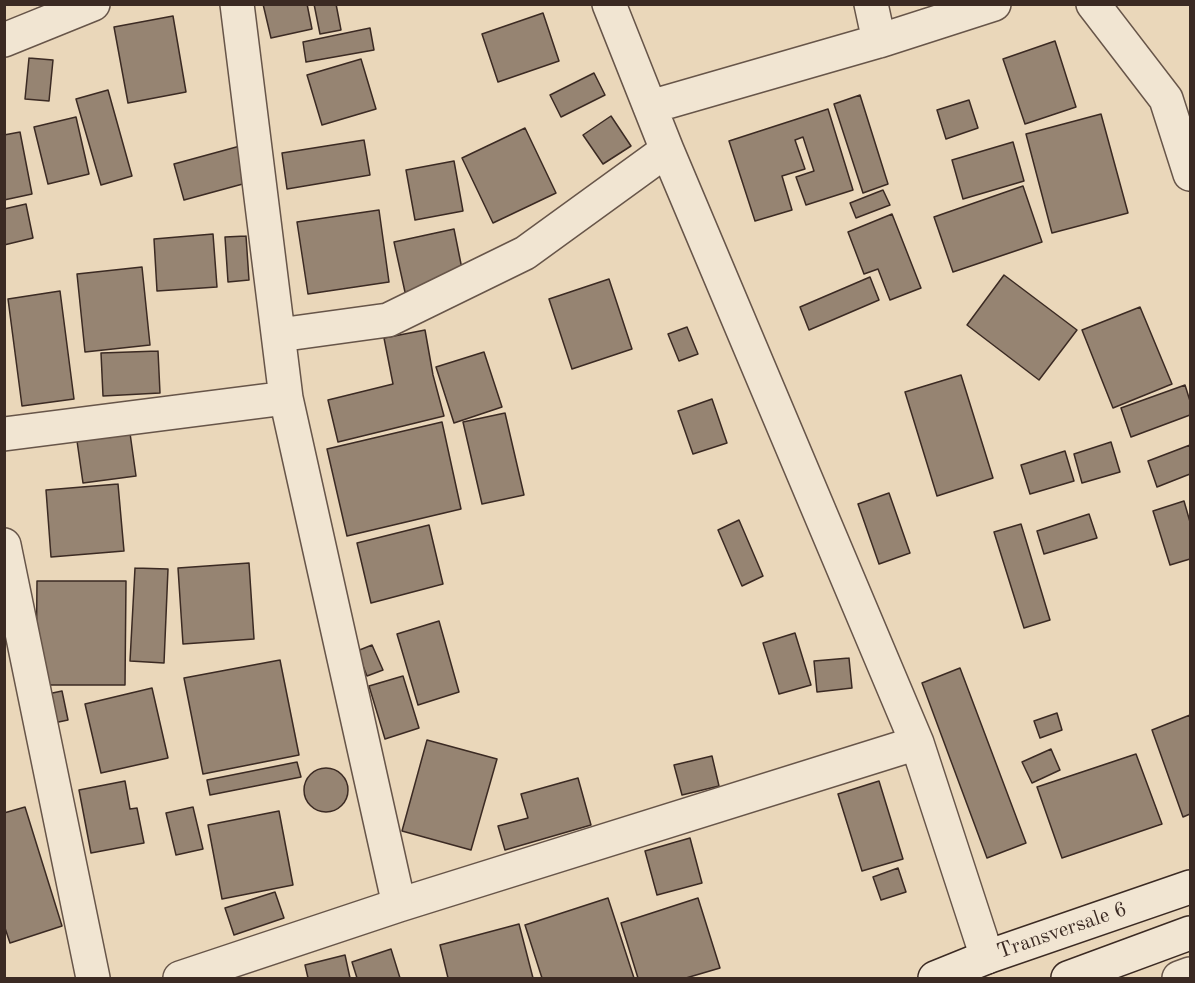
<!DOCTYPE html>
<style>
body{margin:0}
#map{position:relative;width:1195px;height:983px;overflow:hidden;background:#ead7ba;font-family:"Old Standard TT",serif}
canvas{display:block}
.frame{position:absolute;inset:0;border:6px solid #3b2a23;pointer-events:none}
</style>
<div id="map">
<canvas width="1195" height="983"></canvas>
<div class="frame"></div>
</div>
<script>
const c = document.querySelector('canvas').getContext('2d');
c.lineJoin = 'round';
function paint(path, color) { c.fillStyle = color; c.fill(path, 'evenodd'); }
const toPath = rows => new Path2D(rows.map(r => 'M' + r).join(''));
function strokePath(path, color, width, dash) { c.strokeStyle = color; c.lineWidth = width; c.lineCap = dash ? 'butt' : 'round'; c.setLineDash(dash || []); c.stroke(path); }
function drawText(font, color, halo, rows, align = 'center') {
  c.font = font + ' "Old Standard TT",serif'; c.lineWidth = 6; c.setLineDash([]); c.textBaseline = 'middle'; c.strokeStyle = halo; c.fillStyle = color; for (const [text, x, y, turn = 0] of rows) {
    c.save(); c.translate(x, y); c.rotate((+turn || 0) * Math.PI / 180); c.textAlign = isNaN(turn) ? turn : align; if (halo) c.strokeText(text, 0, 0); c.fillText(text, 0, 0); c.restore();
  }
}
const building = toPath([
 [263,4,307,4,312,29,271,38,263,4],
 [314,4,336,4,341,30,320,34,314,4],
 [543,13,559,61,498,82,482,34,543,13],
 [173,16,186,92,128,103,114,27,173,16],
 [370,28,374,50,306,62,303,42,370,28],
 [1055,41,1076,107,1025,124,1003,59,1055,41],
 [29,58,53,60,49,101,25,99,29,58],
 [361,59,376,109,322,125,307,75,361,59],
 [594,73,605,95,561,117,550,95,594,73],
 [108,90,132,176,101,185,76,99,108,90],
 [860,95,888,184,863,193,834,104,860,95],
 [969,100,978,128,946,139,937,110,969,100],
 [828,109,853,190,806,205,796,177,814,171,803,137,795,140,805,169,782,176,792,210,755,221,729,141,828,109],
 [1101,114,1128,213,1052,233,1026,134,1101,114],
 [611,116,631,146,603,164,583,135,611,116],
 [76,117,89,174,48,184,34,127,76,117],
 [525,128,556,193,493,223,462,158,525,128],
 [20,132,32,194,4,200,4,135,20,132],
 [364,140,370,175,287,189,282,153,364,140],
 [1013,142,1024,181,963,199,952,160,1013,142],
 [240,146,250,182,184,200,174,164,240,146],
 [454,161,463,211,415,220,406,170,454,161],
 [1023,186,1042,242,953,272,934,217,1023,186],
 [883,190,890,205,856,218,850,203,883,190],
 [26,204,33,238,4,245,4,209,26,204],
 [379,210,389,282,308,294,297,222,379,210],
 [892,214,921,288,890,300,878,269,864,274,848,232,892,214],
 [454,229,464,279,405,292,394,242,454,229],
 [213,234,217,287,157,291,154,239,213,234],
 [246,236,249,280,228,282,225,237,246,236],
 [142,267,150,345,85,352,77,274,142,267],
 [1004,275,1077,330,1039,380,967,325,1004,275],
 [870,277,879,300,809,330,800,307,870,277],
 [609,279,632,349,572,369,549,299,609,279],
 [60,291,74,399,22,406,8,299,60,291],
 [1140,307,1172,384,1113,408,1082,330,1140,307],
 [687,327,698,354,679,361,668,334,687,327],
 [425,330,433,375,444,416,338,442,328,400,393,384,384,338,425,330],
 [158,351,160,393,103,396,101,353,158,351],
 [484,352,502,407,454,423,436,367,484,352],
 [961,375,993,478,937,496,905,392,961,375],
 [1185,385,1190,401,1190,415,1131,437,1121,408,1185,385],
 [712,399,727,443,693,454,678,411,712,399],
 [505,413,524,495,482,504,463,422,505,413],
 [442,422,461,509,347,536,327,449,442,422],
 [129,426,136,476,83,483,76,434,129,426],
 [1111,442,1120,472,1082,483,1074,454,1111,442],
 [1190,445,1190,474,1157,487,1148,461,1190,445],
 [1065,451,1074,481,1030,494,1021,465,1065,451],
 [118,484,124,551,51,557,46,490,118,484],
 [889,493,910,553,879,564,858,504,889,493],
 [1184,501,1190,522,1190,559,1170,565,1153,511,1184,501],
 [1089,514,1097,538,1044,554,1037,531,1089,514],
 [739,520,763,576,742,586,718,530,739,520],
 [1021,524,1050,620,1024,628,994,532,1021,524],
 [429,525,443,584,371,603,357,543,429,525],
 [249,563,254,639,183,644,178,568,249,563],
 [135,568,168,569,164,663,130,661,135,568],
 [37,581,126,581,125,685,36,685,37,581],
 [439,621,459,692,418,705,397,634,439,621],
 [795,633,811,685,779,694,763,643,795,633],
 [372,645,383,670,367,676,357,651,372,645],
 [849,658,852,688,817,692,814,661,849,658],
 [280,660,299,755,203,774,184,678,280,660],
 [960,668,1026,843,987,858,922,683,960,668],
 [403,676,419,728,385,739,369,686,403,676],
 [152,688,168,758,101,773,85,704,152,688],
 [62,691,68,720,49,724,43,695,62,691],
 [1057,713,1062,730,1040,738,1034,721,1057,713],
 [1190,715,1190,814,1183,817,1152,730,1190,715],
 [427,740,497,759,471,850,402,831,427,740],
 [1051,749,1060,770,1032,783,1022,762,1051,749],
 [1136,754,1162,824,1062,858,1037,787,1136,754],
 [712,756,719,786,682,795,674,765,712,756],
 [297,762,301,777,210,795,207,780,297,762],
 '304 790a22 22 0 1 1 44 0a22 22 0 1 1-44 0Z',
 [578,778,591,825,505,850,498,826,528,818,521,794,578,778],
 [125,781,130,809,137,808,144,843,91,853,79,790,125,781],
 [879,781,903,859,862,871,838,794,879,781],
 [25,807,62,926,10,943,4,925,4,813,25,807],
 [193,807,203,849,176,855,166,813,193,807],
 [279,811,293,885,222,899,208,825,279,811],
 [690,838,702,883,657,895,645,851,690,838],
 [898,868,906,892,881,900,873,877,898,868],
 [275,892,284,918,234,935,225,908,275,892],
 [608,898,634,978,542,978,525,925,608,898],
 [698,898,720,968,686,978,638,978,621,923,698,898],
 [519,924,533,978,448,978,440,945,519,924],
 [391,949,400,978,357,978,352,962,391,949],
 [345,955,350,978,308,978,305,965,345,955]
]);
paint(building, '#968472');
strokePath(building, '#3b2a23', 1.5);
const street = toPath([
 [237,4,286,398,399,905],
 [609,4,667,150,917,743,987,957],
 [871,4,879,41],
 [1093,4,1166,99,1190,174],
 [4,40,93,4],
 [650,107,879,41,994,4],
 [279,335,388,320,525,253,667,150],
 [4,434,286,398],
 [4,545,93,978],
 [180,978,399,905,917,743],
 [1179,978,1190,974]
]);
const secondary = toPath([
 [935,978,987,957,1190,887],
 [1068,978,1190,933]
]);
strokePath(street, '#675549', 36);
strokePath(secondary, '#3b2a23', 36);
strokePath(street, '#f1e5d2', 33);
strokePath(secondary, '#f1e5d2', 33);
drawText('21px', '#3b2a23', '#f1e5d2', [
 ["Transversale 6",1062,931,-19]
]);
</script>
